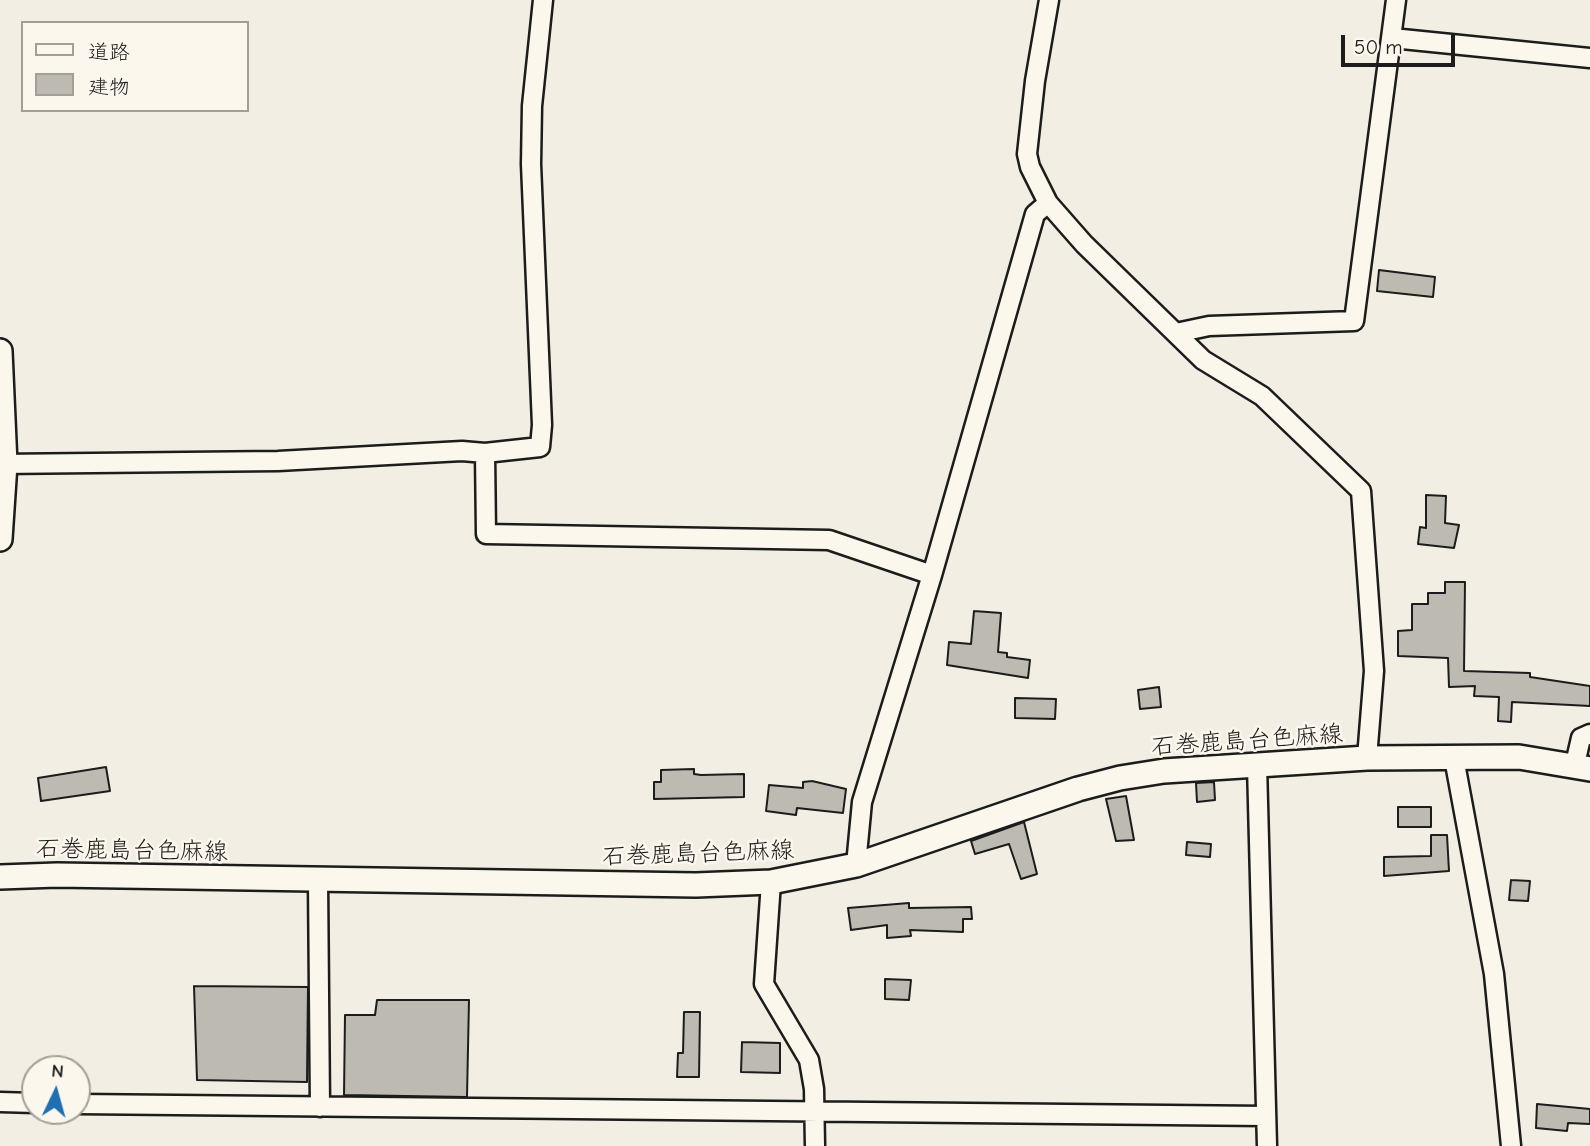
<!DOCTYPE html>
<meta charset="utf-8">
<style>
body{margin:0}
#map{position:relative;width:1590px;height:1146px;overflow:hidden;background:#f2eee4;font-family:"Comic Neue","Klee One",sans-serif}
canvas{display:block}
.legend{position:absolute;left:21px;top:21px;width:228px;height:91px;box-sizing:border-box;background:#fbf7ec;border:2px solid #a29f99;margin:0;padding:9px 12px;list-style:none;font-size:21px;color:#1c1c1c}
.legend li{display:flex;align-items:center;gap:14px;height:35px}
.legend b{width:35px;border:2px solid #a29f99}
.north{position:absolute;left:21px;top:1055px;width:70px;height:70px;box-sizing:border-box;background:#fbf7ec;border:2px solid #a29f99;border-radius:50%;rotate:5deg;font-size:19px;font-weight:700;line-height:28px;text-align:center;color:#1c1c1c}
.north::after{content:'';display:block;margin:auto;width:24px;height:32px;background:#1f6fb2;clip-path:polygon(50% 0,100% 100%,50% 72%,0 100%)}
.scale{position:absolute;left:1341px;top:35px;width:114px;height:32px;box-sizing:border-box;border:4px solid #1c1c1c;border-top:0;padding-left:9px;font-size:21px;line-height:24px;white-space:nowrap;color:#1c1c1c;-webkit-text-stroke:5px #fbf7ec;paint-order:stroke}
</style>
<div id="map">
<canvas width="1590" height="1146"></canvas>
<ul class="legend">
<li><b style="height:9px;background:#fbf7ec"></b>道路</li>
<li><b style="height:19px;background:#bdbab1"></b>建物</li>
</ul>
<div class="north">N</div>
<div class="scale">50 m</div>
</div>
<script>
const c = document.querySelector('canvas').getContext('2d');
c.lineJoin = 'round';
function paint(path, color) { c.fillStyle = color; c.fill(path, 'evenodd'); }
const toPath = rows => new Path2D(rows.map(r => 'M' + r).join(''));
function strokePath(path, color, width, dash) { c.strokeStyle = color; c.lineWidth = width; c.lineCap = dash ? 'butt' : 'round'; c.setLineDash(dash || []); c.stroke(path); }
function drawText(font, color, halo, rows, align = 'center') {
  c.font = font + ' "Comic Neue","Klee One",sans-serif'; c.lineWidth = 5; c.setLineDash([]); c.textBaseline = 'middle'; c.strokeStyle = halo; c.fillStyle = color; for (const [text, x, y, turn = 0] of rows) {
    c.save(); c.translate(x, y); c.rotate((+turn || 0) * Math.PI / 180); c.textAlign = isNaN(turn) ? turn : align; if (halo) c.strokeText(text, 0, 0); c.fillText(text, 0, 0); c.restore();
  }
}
const building = toPath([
 [1379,270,1435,277,1433,297,1377,291,1379,270],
 [1426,495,1446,496,1445,523,1459,525,1454,548,1418,544,1420,527,1426,528,1426,495],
 [1445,582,1465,582,1464,671,1530,673,1530,677,1590,686,1590,706,1512,702,1511,722,1498,721,1499,697,1474,696,1475,686,1449,687,1448,658,1398,656,1398,631,1412,630,1412,604,1428,604,1428,593,1445,593,1445,582],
 [974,611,1001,613,998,652,1007,653,1007,657,1030,660,1028,678,947,665,949,642,971,644,974,611],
 [1159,687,1161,707,1140,709,1138,690,1159,687],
 [1015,698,1056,699,1055,719,1015,718,1015,698],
 [106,767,110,791,41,801,38,778,106,767],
 [694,769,694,774,701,775,744,774,744,797,654,799,654,782,661,782,661,770,694,769],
 [812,781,846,789,843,813,797,808,796,815,766,811,769,785,803,788,803,782,812,781],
 [1214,782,1215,800,1197,802,1196,783,1214,782],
 [1126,796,1134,840,1116,841,1106,799,1126,796],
 [1398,807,1431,807,1431,827,1398,827,1398,807],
 [1024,822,1037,874,1021,879,1009,844,975,854,971,841,1024,822],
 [1431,835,1447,835,1449,871,1384,876,1384,857,1431,856,1431,835],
 [1187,842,1211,844,1210,857,1186,855,1187,842],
 [1511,880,1530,881,1528,901,1509,900,1511,880],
 [909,903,909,908,971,907,972,919,963,919,963,932,910,930,911,936,887,938,887,925,851,930,848,908,909,903],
 [885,979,911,980,909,1000,885,999,885,979],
 [194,986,308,987,307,1082,197,1080,194,986],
 [377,1000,469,1000,467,1097,344,1095,345,1015,375,1015,377,1000],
 [684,1012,700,1012,699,1077,677,1077,678,1053,683,1053,684,1012],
 [742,1042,780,1043,780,1073,741,1072,742,1042],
 [1537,1104,1590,1109,1590,1124,1568,1123,1567,1131,1536,1128,1537,1104]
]);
paint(building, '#bdbab1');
strokePath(building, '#1c1c1c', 2);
const minor = toPath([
 [1049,0,1035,81,1027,154,1030,167,1048,203,1084,244,1203,360,1262,396,1361,491,1374,671,1367,758],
 [1392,38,1590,58],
 [1176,333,1209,326,1354,321,1396,0],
 [485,453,486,534,829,540,932,575],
 [0,464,278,461,462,451,485,453,540,447,542,425,531,164,532,106,543,0],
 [1454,758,1494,974,1511,1146],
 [1575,764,1581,738,1590,734],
 [1257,765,1267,1146],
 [856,865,862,802,932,575,1035,214,1048,203],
 [318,881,320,1107],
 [771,882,764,984,809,1060,814,1089,815,1146],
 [0,1102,35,1103],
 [77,1104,1266,1116]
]);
const major = toPath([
 [0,351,5,464,0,539],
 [0,877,57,875,696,885,771,882,856,865,1078,789,1120,778,1164,771,1367,758,1519,757,1590,769]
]);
strokePath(minor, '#1c1c1c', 23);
strokePath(major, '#1c1c1c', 28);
strokePath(minor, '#fbf7ec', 18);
strokePath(major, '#fbf7ec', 23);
drawText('24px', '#1c1c1c', '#fbf7ec', [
 ["石巻鹿島台色麻線",1247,741,-4],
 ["石巻鹿島台色麻線",132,851,1],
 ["石巻鹿島台色麻線",698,854,-2]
]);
</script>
